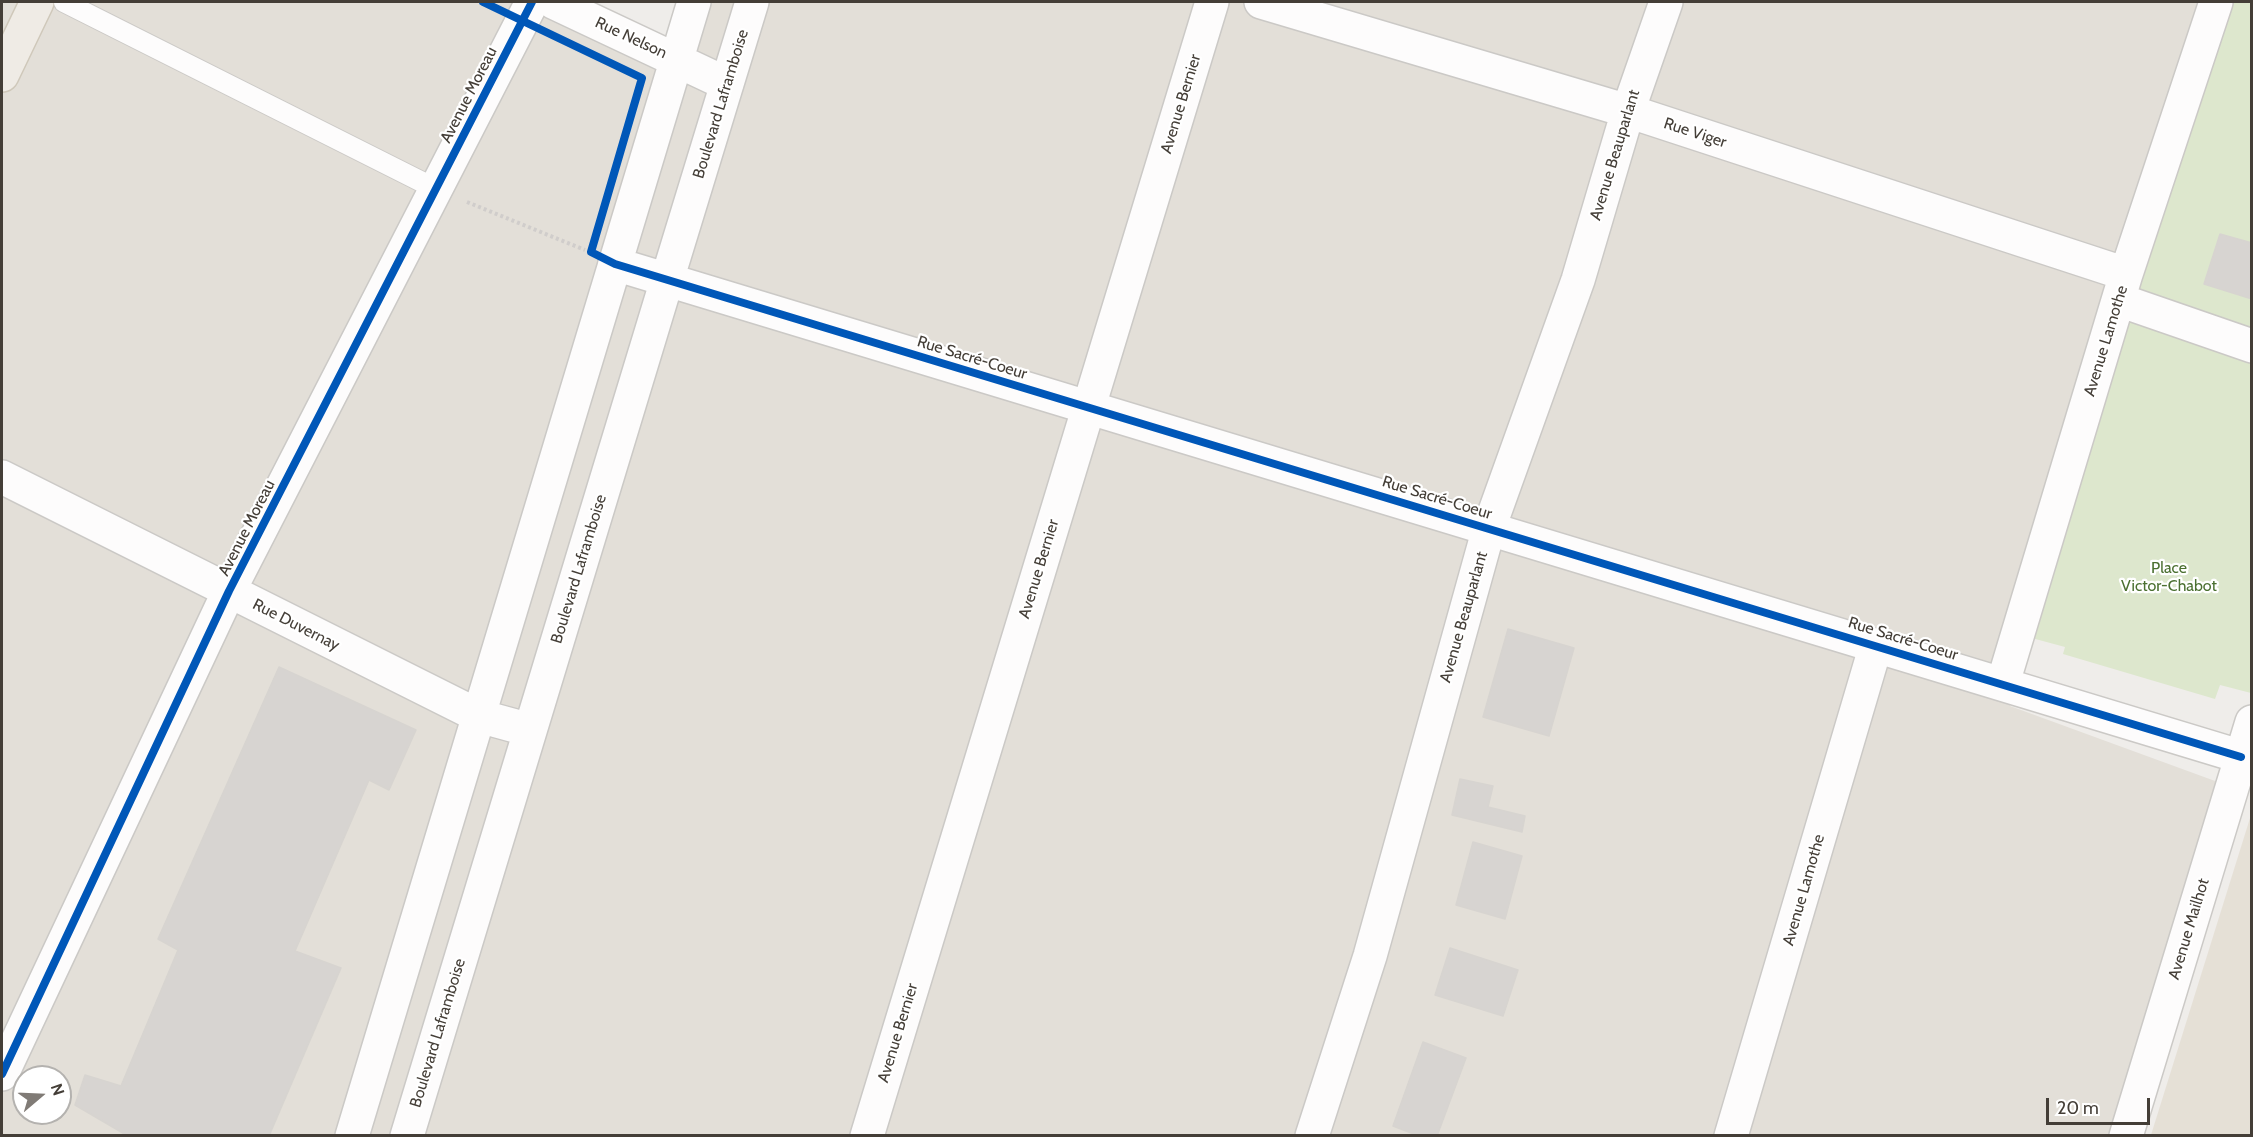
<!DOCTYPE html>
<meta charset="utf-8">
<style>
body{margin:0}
#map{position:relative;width:2253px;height:1137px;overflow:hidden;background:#efedea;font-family:Cabin,sans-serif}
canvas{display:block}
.frame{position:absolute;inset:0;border:3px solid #443e37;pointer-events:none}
.north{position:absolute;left:12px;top:1065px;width:60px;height:60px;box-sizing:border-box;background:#fff;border:2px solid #b4b2af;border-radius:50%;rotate:71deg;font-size:16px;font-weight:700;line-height:24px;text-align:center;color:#443e37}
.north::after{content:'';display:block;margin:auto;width:21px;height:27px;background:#807b76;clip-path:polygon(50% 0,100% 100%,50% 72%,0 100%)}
.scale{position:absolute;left:2046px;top:1098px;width:104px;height:27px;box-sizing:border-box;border:3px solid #443e37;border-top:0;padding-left:8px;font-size:18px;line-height:21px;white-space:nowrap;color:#443e37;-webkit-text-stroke:4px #fff;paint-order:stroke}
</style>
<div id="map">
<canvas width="2253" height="1137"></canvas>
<div class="frame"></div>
<div class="north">N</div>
<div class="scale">20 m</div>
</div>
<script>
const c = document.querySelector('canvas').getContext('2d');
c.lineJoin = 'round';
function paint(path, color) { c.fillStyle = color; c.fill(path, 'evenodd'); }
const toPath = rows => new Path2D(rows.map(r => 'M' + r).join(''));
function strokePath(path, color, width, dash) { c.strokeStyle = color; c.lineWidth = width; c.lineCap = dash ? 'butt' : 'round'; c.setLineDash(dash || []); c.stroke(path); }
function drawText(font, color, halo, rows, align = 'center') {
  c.font = font + ' Cabin,sans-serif'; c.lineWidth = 4.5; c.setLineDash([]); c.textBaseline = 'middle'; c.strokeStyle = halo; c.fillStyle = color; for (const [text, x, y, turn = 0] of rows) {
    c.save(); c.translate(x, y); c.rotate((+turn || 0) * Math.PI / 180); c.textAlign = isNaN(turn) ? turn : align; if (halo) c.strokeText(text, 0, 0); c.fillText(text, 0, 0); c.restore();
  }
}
paint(toPath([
 [2,2,549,2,684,68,706,2,2217,2,2010,706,2226,785,2131,1135,2,1136],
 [24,1077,60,1077,60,1113,24,1113]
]), '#e3dfd8');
paint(toPath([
 [2251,815,2251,1135,2151,1135]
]), '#e5e0d6');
paint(toPath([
 [2217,2,2251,2,2251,693,2220,685,2215,699,2063,654,2065,647,2028,637]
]), '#dde7cd');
const building = toPath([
 [2220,234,2252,243,2252,299,2204,284,2220,234],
 [1508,629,1574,648,1549,736,1483,717,1508,629],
 [279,667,416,730,389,790,369,780,295,951,341,968,269,1136,128,1136,75,1105,85,1075,121,1086,178,950,158,939,279,667],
 [1460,779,1493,786,1488,807,1525,816,1522,832,1452,815,1460,779],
 [1473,842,1522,856,1505,919,1456,905,1473,842],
 [1450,948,1518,970,1503,1016,1435,995,1450,948],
 [1423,1042,1466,1058,1437,1136,1419,1136,1393,1126,1423,1042]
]);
paint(building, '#d7d4d1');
strokePath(building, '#d7d4d0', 1.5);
const service = toPath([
 [64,2,436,189]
]);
const minor = toPath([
 [1261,2,1628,111,2126,274],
 [2119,300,2252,346],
 [2,477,479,716,530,730],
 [2003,683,2126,274,2216,2],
 [2,1074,229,591,532,2],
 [352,1136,615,264],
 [407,1136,667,280],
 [867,1136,1212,2],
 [1312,1136,1370,956,1489,528,1578,280,1628,111,1666,2],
 [1731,1136,1876,645],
 [2126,1136,2252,722]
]);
const tertiary = toPath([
 [553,2,727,84],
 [694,2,615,264,2252,760],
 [667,280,752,2]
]);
const primary = toPath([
 [2,75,37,2]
]);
strokePath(service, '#cbc9c6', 22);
strokePath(minor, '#cbc9c6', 36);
strokePath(tertiary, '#cbc9c6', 36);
strokePath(primary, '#cfc8ba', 36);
strokePath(toPath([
 [467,202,585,250]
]), '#d0cdcb', 4, [3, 3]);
strokePath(service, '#fdfcfc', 20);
strokePath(minor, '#fdfcfc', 33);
strokePath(tertiary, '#fdfcfc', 33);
strokePath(primary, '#efebe5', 33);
strokePath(toPath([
 [483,2,642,78,591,252,615,264,2241,757],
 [2,1074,229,591,532,2]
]), '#0057b8', 8);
drawText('16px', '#443e37', '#fff', [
 ["Rue Nelson",631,38,25],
 ["Avenue Moreau",469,95,-63],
 ["Boulevard Laframboise",721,104,-73],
 ["Avenue Bernier",1181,104,-73],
 ["Rue Viger",1695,133,18],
 ["Avenue Beauparlant",1615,155,-73],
 ["Avenue Lamothe",2106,341,-73],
 ["Rue Sacré-Coeur",972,358,17],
 ["Rue Sacré-Coeur",1437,498,17],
 ["Avenue Moreau",247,528,-63],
 ["Boulevard Laframboise",579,569,-73],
 ["Avenue Bernier",1039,569,-73],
 ["Avenue Beauparlant",1464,617,-74],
 ["Rue Duvernay",296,625,27],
 ["Rue Sacré-Coeur",1903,639,17],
 ["Avenue Lamothe",1804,890,-74],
 ["Avenue Mailhot",2189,929,-73],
 ["Boulevard Laframboise",438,1033,-73],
 ["Avenue Bernier",898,1033,-73]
]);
drawText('16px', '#4b7031', '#fff', [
 ["Place",2169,568],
 ["Victor-Chabot",2169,586]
]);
</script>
